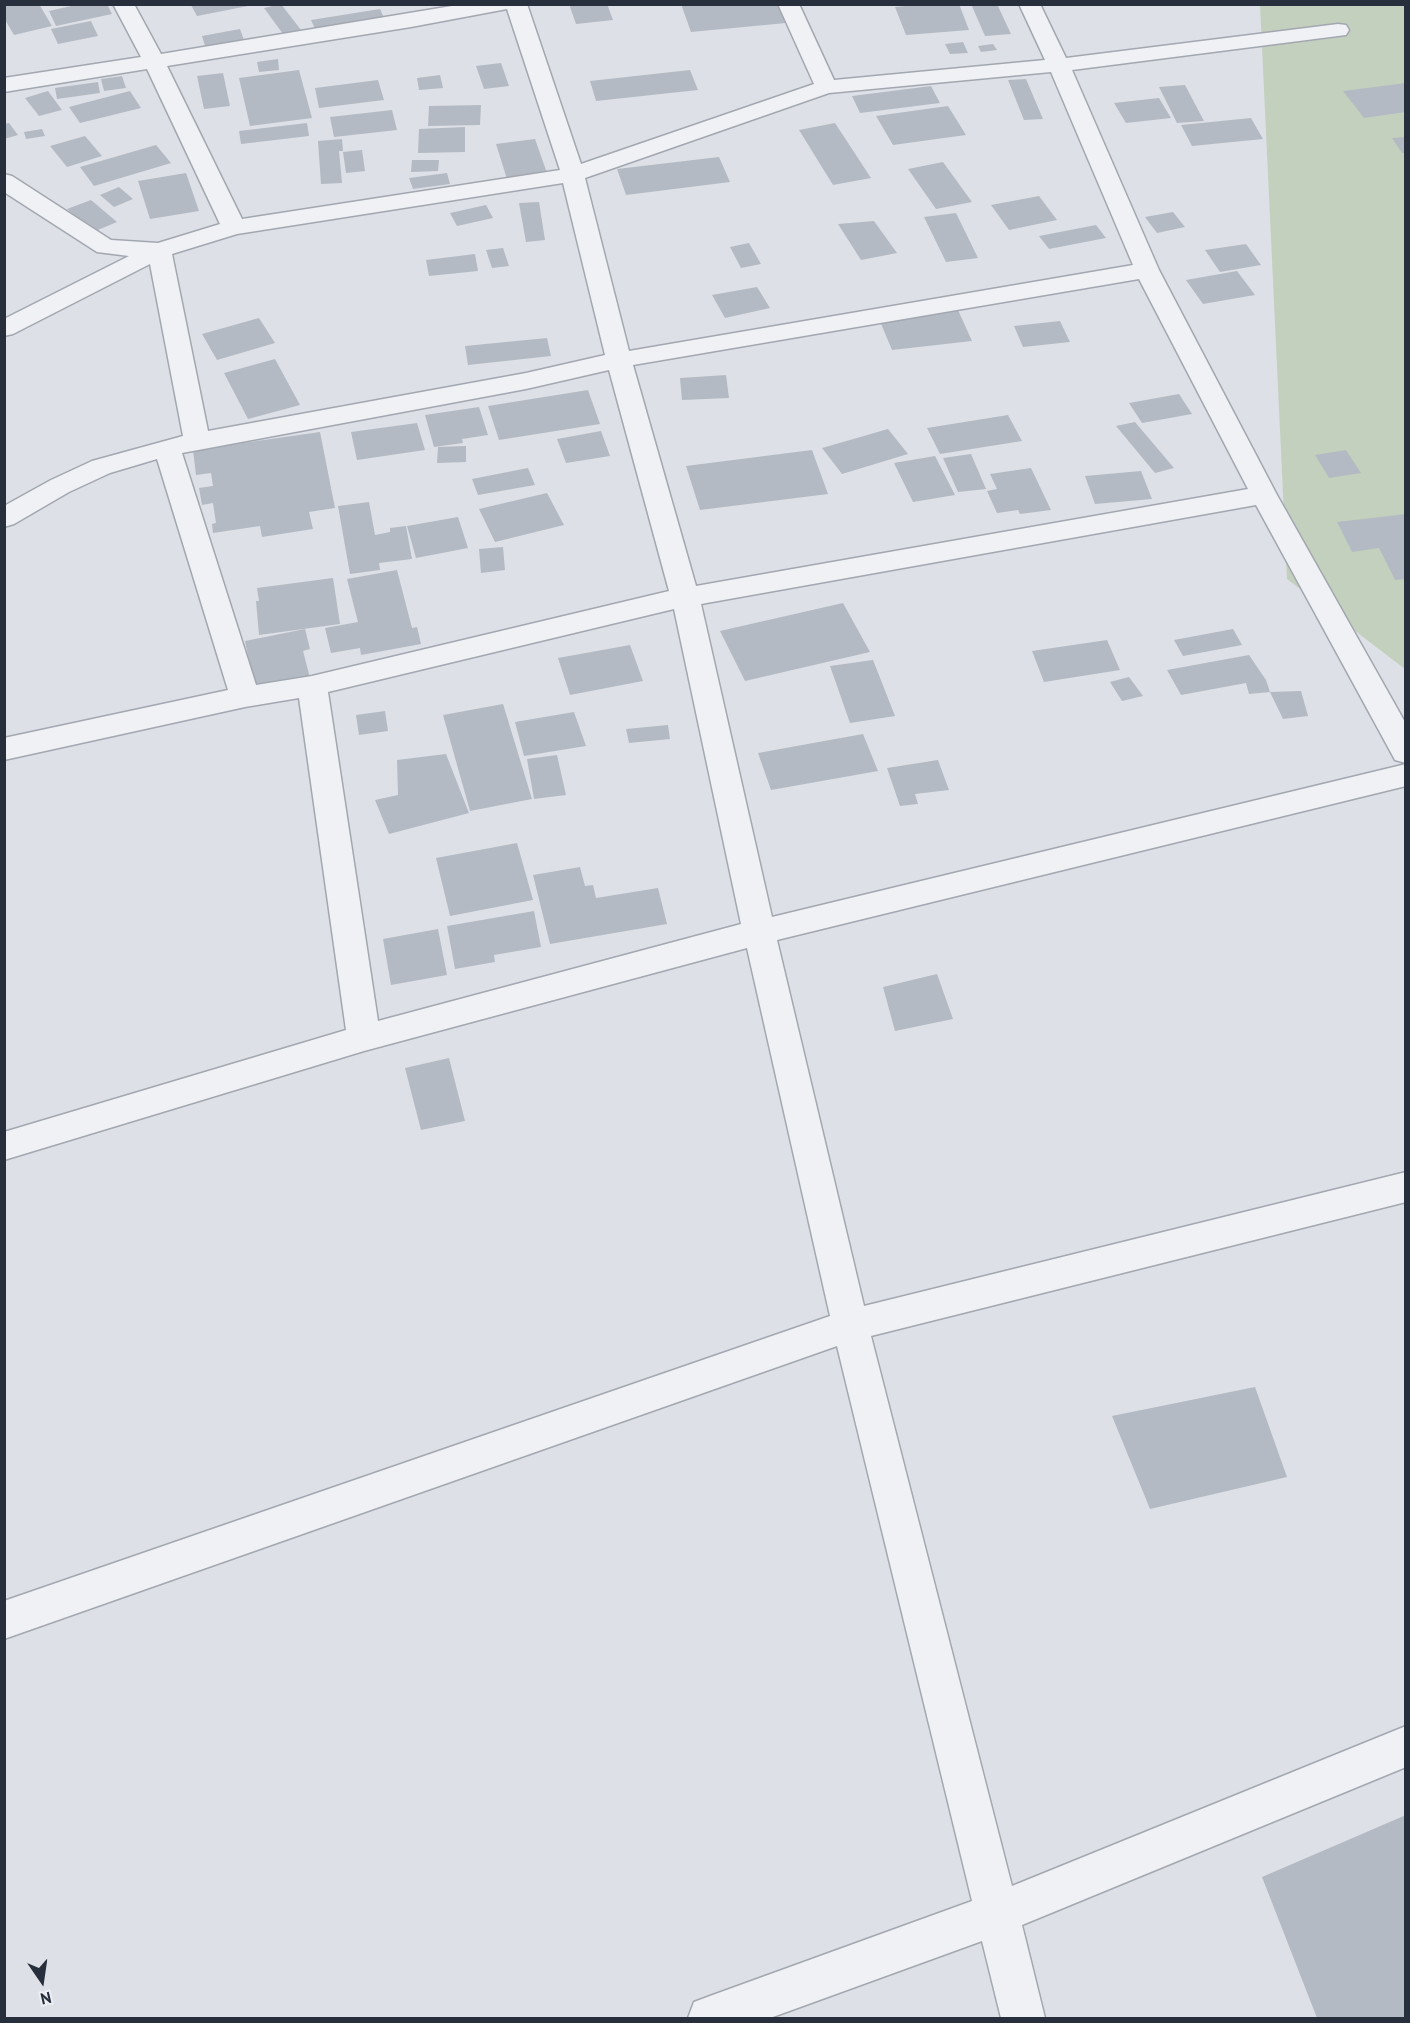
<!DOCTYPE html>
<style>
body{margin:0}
#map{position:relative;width:1410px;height:2023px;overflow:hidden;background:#dde0e6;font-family:"PT Sans",sans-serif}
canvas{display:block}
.frame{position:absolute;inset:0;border:6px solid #272f3c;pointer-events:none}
.north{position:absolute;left:12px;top:1951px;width:60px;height:60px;-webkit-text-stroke:4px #eceff4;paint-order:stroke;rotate:167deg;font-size:16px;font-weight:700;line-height:24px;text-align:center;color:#272f3c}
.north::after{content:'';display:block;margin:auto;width:21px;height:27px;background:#272f3c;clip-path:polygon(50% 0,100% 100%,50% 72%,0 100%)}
</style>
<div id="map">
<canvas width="1410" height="2023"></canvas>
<div class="frame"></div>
<div class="north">N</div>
</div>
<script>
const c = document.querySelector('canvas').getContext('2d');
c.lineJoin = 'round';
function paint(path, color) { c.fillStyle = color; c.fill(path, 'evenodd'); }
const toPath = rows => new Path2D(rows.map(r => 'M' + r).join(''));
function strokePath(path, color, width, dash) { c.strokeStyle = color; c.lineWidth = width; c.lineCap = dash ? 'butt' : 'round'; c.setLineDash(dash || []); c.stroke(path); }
paint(toPath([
 [1260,5,1405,5,1405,669,1287,579]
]), '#c3d0be');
paint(toPath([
 [4,4,39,4,52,26,14,35,4,18],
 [80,4,107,4,112,14,56,26,49,11],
 [195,4,248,4,248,6,197,16,191,5],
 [281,4,301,30,283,34,264,8],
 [569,4,607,4,613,20,576,24],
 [681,4,779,4,786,23,691,32],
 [925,4,959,4,969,30,906,35,895,7],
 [971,4,997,4,1011,34,985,36],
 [380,9,384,18,315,29,311,20],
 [91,21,98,36,58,44,51,29],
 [240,29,245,43,206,49,202,36],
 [963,42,968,53,950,54,945,44],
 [993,44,997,50,981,52,978,46],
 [278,59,279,70,259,72,257,62],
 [501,63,509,86,484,89,476,66],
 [299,70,312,118,250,126,239,78],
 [690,70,698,90,596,101,590,81],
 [223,73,230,106,204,109,197,76],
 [440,75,443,88,419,90,417,78],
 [122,76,126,88,104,91,101,79],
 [1026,79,1043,119,1024,120,1008,80],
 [378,80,384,100,319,108,315,88],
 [98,82,100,93,57,99,55,88],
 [1406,83,1406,112,1364,118,1343,91],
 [1185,85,1204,121,1177,123,1159,87],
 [931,86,940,103,860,113,852,96],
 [48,91,62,110,39,116,25,98],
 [130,91,141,108,80,123,69,107],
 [1159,98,1171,118,1126,123,1114,103],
 [481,105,480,125,428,126,429,106],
 [948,106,966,135,893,145,876,116],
 [392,110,397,130,334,137,330,117],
 [1251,118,1263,139,1192,146,1181,125],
 [9,123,18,135,4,139,4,124],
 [307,123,309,136,241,144,239,131],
 [835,123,871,178,833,185,799,130],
 [465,127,465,152,418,153,419,129],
 [42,129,45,136,26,139,24,132],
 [85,136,102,156,67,167,50,146],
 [1406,137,1406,153,1402,153,1392,138],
 [342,139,343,151,339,151,342,183,321,184,318,141],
 [535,139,547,173,507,179,496,144],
 [156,145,171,163,94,186,80,167],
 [362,150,365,171,346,173,343,152],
 [719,157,730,182,626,195,617,169],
 [412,160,439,160,438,171,411,172],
 [943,162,972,202,936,209,908,169],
 [186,173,199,211,150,219,138,181],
 [447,173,450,184,413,189,409,178],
 [119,187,133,199,114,207,100,195],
 [1039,196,1057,220,1009,230,991,205],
 [91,200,117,222,93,232,67,209],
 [539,202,545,240,526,242,519,203],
 [486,205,493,218,457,226,450,213],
 [1173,212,1185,227,1157,233,1145,217],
 [956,213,978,258,946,262,924,217],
 [874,221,897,253,861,260,838,224],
 [1096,225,1106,238,1049,249,1039,236],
 [749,243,761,264,741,268,730,247],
 [1246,244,1261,265,1220,272,1205,250],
 [503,248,509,266,492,268,486,250],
 [475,254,478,271,429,276,426,260],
 [1237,271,1255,295,1203,304,1186,280],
 [757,287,770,308,725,318,712,295],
 [958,310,972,341,892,350,879,319],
 [259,318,275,343,217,360,202,334],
 [1060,321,1070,342,1023,347,1014,326],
 [547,338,551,356,468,365,465,346],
 [275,359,300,405,248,419,224,373],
 [726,375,729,398,682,400,680,378],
 [588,390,600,424,499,440,488,406],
 [1179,394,1192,414,1142,423,1129,403],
 [479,407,488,435,462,439,463,443,434,447,425,415],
 [1008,415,1022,441,940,454,927,428],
 [1135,422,1174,468,1155,473,1116,426],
 [417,423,425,450,357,460,351,432],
 [888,429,908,454,842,474,822,448],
 [601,431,610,456,566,463,557,439],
 [320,432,335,508,309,512,313,529,262,537,260,526,213,533,212,524,216,523,213,503,202,505,199,488,213,486,211,473,196,475,193,450],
 [466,446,466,462,437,463,438,447],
 [812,450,828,494,700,510,686,466],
 [1346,450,1361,473,1329,478,1315,455],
 [971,454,986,489,958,492,943,458],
 [935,456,955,495,913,502,894,463],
 [528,468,535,485,478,495,472,479],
 [1031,468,1051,510,1020,514,1018,510,997,513,987,491,997,489,990,474],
 [1141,471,1152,499,1095,504,1085,476],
 [547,493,564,525,495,542,479,509],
 [369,502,375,535,390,532,390,528,406,526,412,559,379,563,380,570,350,574,338,506],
 [1406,514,1406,579,1395,580,1379,548,1352,552,1337,522],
 [458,517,468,548,416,558,407,526],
 [503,547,505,570,481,573,479,549],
 [397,570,412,628,417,627,421,644,361,655,360,648,331,653,325,628,358,622,347,579],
 [333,578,340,624,259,635,256,601,259,601,257,588],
 [843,603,870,652,745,681,720,631],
 [305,629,310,649,303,651,311,682,255,692,245,641],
 [1233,629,1242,645,1183,656,1174,640],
 [1107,640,1120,670,1044,682,1032,651],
 [630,645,643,681,570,695,558,658],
 [1249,655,1266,680,1270,692,1249,694,1246,683,1181,695,1167,670],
 [873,660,895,716,850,723,830,666],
 [1129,677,1143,696,1122,701,1110,682],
 [1301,691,1308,716,1283,719,1270,692],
 [503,704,532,799,470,811,443,715],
 [385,711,388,731,359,735,356,715],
 [574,712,586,746,524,756,515,722],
 [668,725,670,739,629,743,626,729],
 [863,734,878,771,771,790,758,753],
 [446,754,469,813,389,834,375,800,398,795,397,760],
 [557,755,566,795,534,799,527,759],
 [938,760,949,790,915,794,918,804,900,806,887,768],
 [517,843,533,900,450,916,436,858],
 [580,867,585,886,593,885,596,898,658,888,667,924,550,944,533,875],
 [534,911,541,947,494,955,495,962,455,969,447,926],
 [438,929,447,975,391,985,383,939],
 [937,974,953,1019,895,1031,883,987],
 [449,1058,465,1121,421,1130,405,1068],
 [1255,1387,1287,1477,1150,1509,1112,1416],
 [1406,1815,1406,2018,1317,2018,1262,1877]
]), '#b4bac3');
const minor = toPath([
 [113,4,134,4,161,54,464,4,527,4,581,164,814,84,778,4,799,4,834,80,1045,60,1019,4,1040,4,1066,58,1338,24,1346,25,1349,30,1346,35,1338,36,1072,70,1159,270,1277,495,1406,724,1406,763,1395,760,1256,505,701,604,772,917,1406,764,1406,786,777,940,864,1306,1406,1172,1406,1202,871,1336,1012,1886,1406,1726,1406,1767,1022,1925,1045,2018,1001,2018,982,1941,770,2018,688,2018,694,2002,710,1996,972,1901,837,1346,4,1639,4,1601,830,1316,747,948,364,1051,4,1160,4,1132,346,1030,299,698,245,707,4,760,4,738,228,690,157,459,110,473,69,492,14,524,4,527,4,506,51,480,92,461,183,436,150,264,13,334,4,336,4,319,129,256,97,252,4,192,4,174,12,176,111,240,158,243,220,224,147,69,4,92,4,78,141,57,113,4],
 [507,9,560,170,242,219,167,66,411,27,507,9],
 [1051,72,1133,265,629,351,585,178,829,93,1051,72],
 [563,183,605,355,526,373,208,431,172,254,237,234,563,183],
 [1139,279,1248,489,696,586,633,365,1139,279],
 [609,370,669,591,312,676,256,685,182,453,526,389,609,370],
 [674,609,741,924,378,1021,328,692,674,609]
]);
strokePath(minor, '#a3a7b0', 3);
paint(minor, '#eff1f5');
</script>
